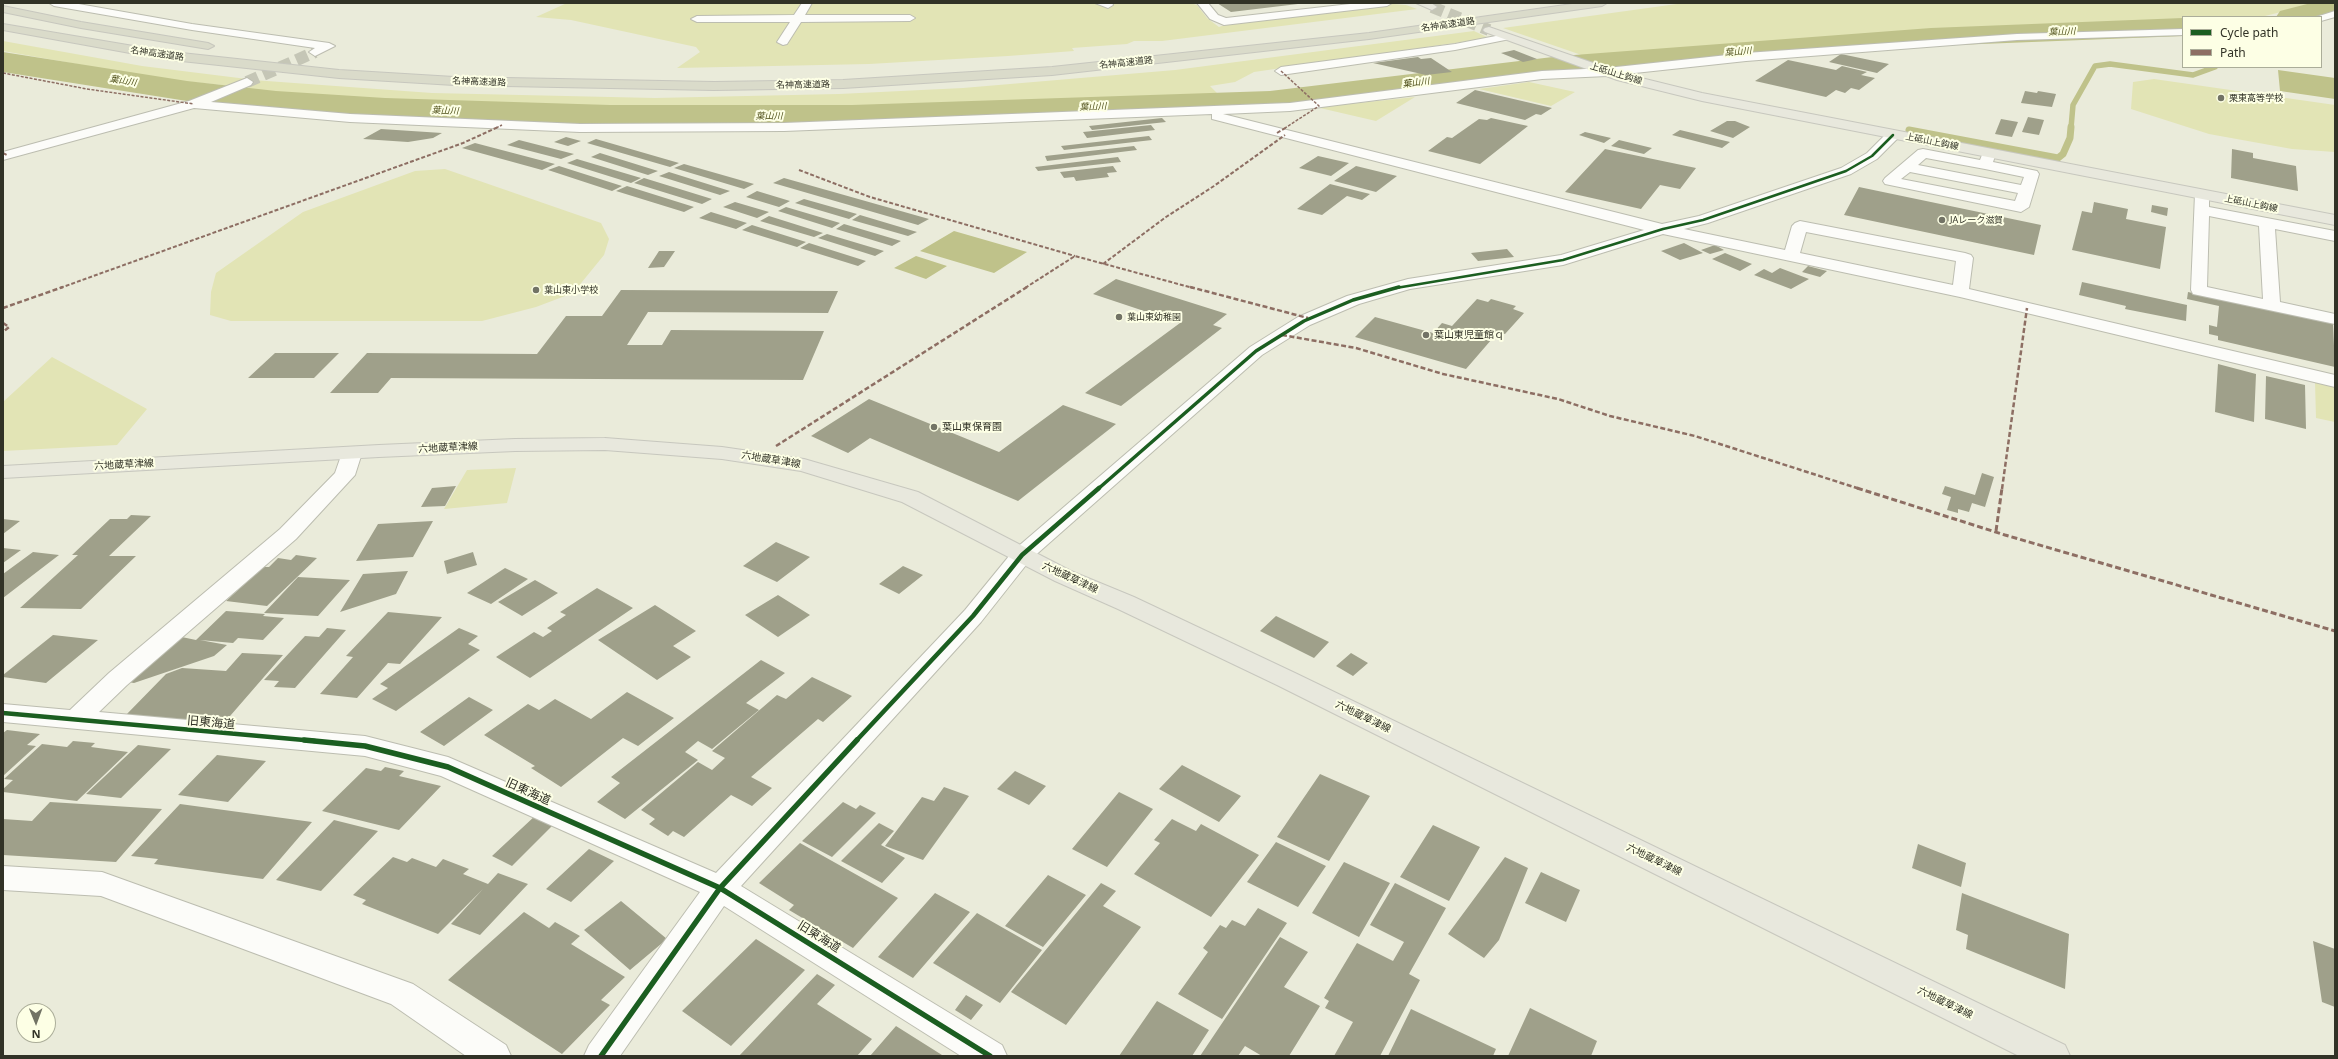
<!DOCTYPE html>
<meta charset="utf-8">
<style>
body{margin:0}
#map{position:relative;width:2338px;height:1059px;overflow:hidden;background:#eaebda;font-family:"Noto Sans",sans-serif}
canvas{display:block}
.frame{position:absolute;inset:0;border:4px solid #313226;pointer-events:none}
.legend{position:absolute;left:2182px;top:16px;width:140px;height:52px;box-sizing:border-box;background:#fdffe5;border:1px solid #abad99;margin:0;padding:5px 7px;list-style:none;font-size:12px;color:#313226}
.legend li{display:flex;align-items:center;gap:8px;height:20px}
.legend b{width:20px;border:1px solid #abad99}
.north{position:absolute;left:16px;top:1003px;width:40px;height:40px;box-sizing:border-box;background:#fdffe5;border:1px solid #abad99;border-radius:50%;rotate:179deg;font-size:11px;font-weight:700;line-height:16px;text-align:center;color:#313226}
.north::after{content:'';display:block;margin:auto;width:14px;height:18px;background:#727365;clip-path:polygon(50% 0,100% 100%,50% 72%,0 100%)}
</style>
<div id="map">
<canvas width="2338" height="1059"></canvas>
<div class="frame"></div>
<ul class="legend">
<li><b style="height:5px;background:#1b5e20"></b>Cycle path</li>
<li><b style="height:5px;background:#8d6e63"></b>Path</li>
</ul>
<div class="north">N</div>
</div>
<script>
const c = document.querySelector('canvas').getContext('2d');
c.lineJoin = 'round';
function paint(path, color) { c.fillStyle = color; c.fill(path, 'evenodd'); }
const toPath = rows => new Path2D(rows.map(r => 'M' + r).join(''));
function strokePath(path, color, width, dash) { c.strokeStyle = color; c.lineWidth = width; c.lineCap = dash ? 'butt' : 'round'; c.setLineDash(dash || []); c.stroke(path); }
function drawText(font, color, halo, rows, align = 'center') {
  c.font = font + ' "Noto Sans","Noto Sans JP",sans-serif'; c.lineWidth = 4; c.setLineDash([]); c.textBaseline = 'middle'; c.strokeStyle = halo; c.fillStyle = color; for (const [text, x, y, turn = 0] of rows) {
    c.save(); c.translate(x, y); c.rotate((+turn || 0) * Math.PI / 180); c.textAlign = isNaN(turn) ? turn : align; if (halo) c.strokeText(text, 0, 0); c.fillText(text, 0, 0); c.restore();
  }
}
paint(toPath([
 [567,3,1190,3,1197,5,1207,18,1219,27,1230,23,1393,4,1406,5,1417,9,1162,41,1134,41,1127,44,1072,48,1074,51,1008,56,869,64,677,68,700,52,696,47,571,20,536,17],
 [1684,3,2317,3,2261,17,2183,17,2183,23,1928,32,1599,61,1503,28],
 [1474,31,1489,38,1254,72,1235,82,1210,86,1219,95,1241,94,1245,99,1109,102,1029,108,862,113,657,114,359,104,228,93,253,80,432,93,655,98,839,94,963,88,1175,70],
 [3,41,142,66,247,79,233,86,161,79,3,51],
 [2154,79,2335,105,2335,152,2292,149,2209,134,2131,109,2133,82],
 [1529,82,1575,92,1551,106,1479,89],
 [1415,97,1376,121,1320,108,1321,107],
 [445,169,601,223,609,239,604,255,573,293,536,307,482,321,231,321,210,315,211,292,216,273,303,212,415,171],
 [52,357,147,409,117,445,3,451,3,402],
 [2315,382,2335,387,2335,422,2316,418],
 [516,468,507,503,444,509,467,470]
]), '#e2e4b5');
paint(toPath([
 [2278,70,2335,78,2335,99,2280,91],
 [954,231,1027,252,994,273,920,251],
 [916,256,947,266,926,279,894,268]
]), '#bfc28a');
strokePath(toPath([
 [2071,128,2073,105,2095,66,2110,64,2193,75,2215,67]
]), '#bfc28a', 5.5);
strokePath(toPath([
 [1909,130,2058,158,2063,154,2070,138,2071,127]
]), '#bfc28a', 7);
paint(toPath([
 [2311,3,2335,3,2335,15,2321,18,2276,17,2280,11,2311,3],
 [2183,18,2183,36,1931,46,1561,76,1270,111,852,127,610,127,385,120,276,111,187,101,3,72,3,52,187,81,276,91,385,98,610,105,852,105,1270,91,1561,56,1931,28,2183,18]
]), '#bfc28a');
paint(toPath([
 [1217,3,1297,3,1298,4,1231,12],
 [1514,50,1537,59,1523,62,1501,53],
 [1841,54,1889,64,1877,73,1829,62],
 [1418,57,1421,59,1431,58,1452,72,1426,75,1373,63],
 [1788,60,1836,70,1842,66,1867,72,1861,75,1875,78,1859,90,1851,88,1845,93,1836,90,1826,97,1755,81],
 [1475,90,1552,108,1541,115,1536,114,1525,120,1456,103],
 [2025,91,2037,93,2038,91,2056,94,2052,107,2021,103],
 [2028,117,2044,120,2039,135,2022,132],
 [1162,118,1166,122,1092,130,1089,126],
 [1491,118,1528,126,1480,164,1428,151,1447,137,1452,138,1479,119,1487,120],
 [2001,119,2018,122,2012,137,1995,134],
 [1727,121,1735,121,1750,127,1733,138,1710,131],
 [1151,125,1155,130,1087,138,1083,132],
 [381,129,442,133,433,138,408,142,363,139],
 [1680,130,1730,142,1722,148,1672,135],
 [1585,132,1611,138,1604,143,1579,135],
 [1149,136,1152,140,1064,150,1061,146],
 [566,137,581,141,568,146,554,142],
 [596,139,679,163,670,167,587,143],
 [519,140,574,154,561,159,507,145],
 [1619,140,1652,148,1644,154,1611,146],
 [475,143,555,164,542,170,462,148],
 [1134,146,1137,150,1047,161,1045,156],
 [1605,149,1696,168,1680,189,1660,185,1641,209,1565,192],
 [2232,149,2253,153,2253,158,2296,166,2298,191,2231,178],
 [600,153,658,171,648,175,591,157],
 [1318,156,1349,163,1331,176,1299,168],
 [1118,157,1121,162,1038,171,1035,167],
 [577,159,641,178,631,183,567,163],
 [684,164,754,184,744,189,674,168],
 [559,166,622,186,612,191,548,170],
 [1113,166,1117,172,1107,173,1109,177,1076,181,1074,177,1064,178,1060,172],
 [1356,166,1397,176,1376,192,1334,181],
 [669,172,730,191,720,195,659,176],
 [644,178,712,199,702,204,634,183],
 [784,178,929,219,918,225,773,183],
 [1330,184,1370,194,1362,200,1347,196,1322,215,1297,209],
 [627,186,694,207,684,212,616,191],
 [1859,187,2041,225,2034,255,1844,215],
 [757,191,790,201,779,207,746,197],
 [804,199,857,214,849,219,795,203],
 [735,202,769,212,757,218,723,207],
 [2094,202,2128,209,2126,219,2166,227,2160,269,2072,250,2082,211,2092,213],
 [2152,205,2168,208,2167,216,2151,212],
 [786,207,840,223,832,228,778,211],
 [711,212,747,223,736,229,699,218],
 [860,215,917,232,908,236,852,220],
 [769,216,823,233,814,237,760,221],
 [844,224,901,241,892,246,836,229],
 [752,225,806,242,797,247,742,230],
 [827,234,884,251,875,256,818,238],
 [809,243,866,261,858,266,800,248],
 [1684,243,1703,253,1680,260,1661,251],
 [1715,245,1724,250,1710,254,1701,250],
 [1507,249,1514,257,1478,261,1471,253],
 [659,251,675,251,664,267,648,268],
 [1725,253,1752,264,1740,271,1712,259],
 [1808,266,1827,271,1820,277,1802,272],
 [1780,268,1809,279,1791,289,1754,275,1764,269,1772,273],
 [1116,279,1227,314,1213,325,1222,328,1121,406,1085,393,1180,323,1093,294],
 [2082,282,2187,305,2186,321,2125,309,2126,306,2079,295],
 [621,290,838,291,828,313,648,312,627,345,662,345,671,330,824,331,803,380,391,378,378,393,330,393,367,353,537,354,566,316,602,316],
 [2188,292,2333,324,2335,367,2218,340,2218,336,2209,334,2209,325,2217,327,2219,306,2187,299],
 [1477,299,1488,302,1491,299,1516,306,1513,309,1524,313,1505,334,1498,332,1466,369,1355,337,1375,317,1433,333,1442,323,1452,326],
 [275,353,339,353,314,378,248,378],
 [2218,364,2256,374,2254,422,2215,412],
 [2266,376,2305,385,2306,429,2265,419],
 [869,399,999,452,1063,405,1116,424,1018,501,870,438,848,453,811,436],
 [1982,473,1994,477,1985,507,1972,503,1969,512,1958,509,1958,513,1947,510,1951,497,1942,494,1945,486,1975,495],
 [456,486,445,506,421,507,432,488],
 [131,515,151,516,109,556,136,556,81,609,20,608,78,555,72,555,110,519,127,519],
 [3,519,20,521,3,534],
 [433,521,413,557,356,561,378,524],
 [776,542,810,557,777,582,743,566],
 [3,548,21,550,3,563],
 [33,552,59,555,3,598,3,574],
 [473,552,477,565,447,574,444,561],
 [296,555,317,558,267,606,226,601,263,567,269,567,278,558,291,560],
 [903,566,923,575,899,594,879,584],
 [505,568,528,579,491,604,467,593],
 [408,571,396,594,340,612,363,574],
 [298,577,350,580,318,616,264,613],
 [535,580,558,593,522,616,498,602],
 [597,588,633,608,530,678,496,657,534,632,543,637,552,631,547,628,566,615,560,612],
 [778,595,810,615,778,637,745,615],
 [655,605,696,631,673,646,691,657,657,680,598,640],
 [226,611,265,614,263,616,284,618,263,640,238,638,233,643,200,640,227,645,214,656,134,683,122,681,177,636,196,640],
 [388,612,442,617,400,664,388,663,357,698,320,694,353,657,346,656],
 [1276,616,1329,642,1314,658,1260,631],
 [327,628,346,630,295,688,274,687,279,681,264,680,305,636,319,637],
 [459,628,478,636,468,644,480,650,396,711,372,699,388,688,380,684],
 [53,635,98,640,46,683,3,677,3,675],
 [242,653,283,655,224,723,124,717,166,674,182,668,226,671],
 [1351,653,1368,663,1353,676,1336,666],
 [761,660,785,673,746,703,759,710,712,749,698,741,685,752,698,760,625,819,597,802,620,783,611,777],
 [812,677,852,696,823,722,818,719,751,777,772,788,752,806,731,795,684,837,673,831,668,836,649,824,655,819,641,810,698,762,712,770,725,758,712,751,777,695,786,699],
 [627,692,674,718,638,746,623,738,561,787,531,768,535,766,484,735,528,704,539,710,555,699,591,719],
 [469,697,493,710,444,746,420,732],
 [7,730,40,734,27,745,36,746,3,776,3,733],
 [73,741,95,743,91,747,128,752,77,801,3,792,3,789,13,780,4,779,42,744,67,747],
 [138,745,171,749,121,798,86,794],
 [217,755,266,761,228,802,178,795],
 [1182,765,1241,796,1219,822,1159,789],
 [385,767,404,771,399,776,441,786,399,830,322,811,366,768,381,771],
 [1015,771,1046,786,1029,805,997,789],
 [1320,774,1370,796,1329,861,1277,837],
 [944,787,969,796,923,860,885,846,922,797,934,801],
 [1119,792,1153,809,1107,867,1072,849],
 [50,802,162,809,116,862,3,855,3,819,32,821],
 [843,802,856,809,860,805,876,813,832,857,802,841],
 [180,804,312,822,263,879,154,864,158,859,131,856],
 [536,815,555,823,512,866,492,856],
 [1172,819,1196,831,1201,824,1259,855,1211,917,1134,874,1160,843,1154,840],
 [334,820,378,831,321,891,276,880],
 [879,823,894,831,881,845,905,858,882,883,841,861],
 [1433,825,1480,847,1449,901,1400,877],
 [1276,842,1326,866,1298,907,1247,882],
 [800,843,898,898,853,948,789,910,794,905,759,883],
 [1918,844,1966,863,1961,887,1912,868],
 [589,849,614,861,571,902,546,889],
 [393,857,407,862,412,858,436,867,443,859,469,869,463,874,488,884,498,873,528,884,480,935,451,924,483,889,438,934,362,904,366,900,353,895],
 [1505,857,1528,868,1499,940,1484,958,1448,934],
 [1344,862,1390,883,1359,937,1312,913],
 [1541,872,1580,890,1566,922,1525,903],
 [1048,875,1086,895,1043,947,1005,926],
 [1101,883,1116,891,1103,906,1141,927,1066,1025,1011,992],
 [1395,883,1446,908,1409,974,1420,980,1380,1056,1334,1056,1353,1022,1325,1008,1329,1001,1324,998,1357,943,1393,961,1404,942,1370,925],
 [935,893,970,912,913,978,878,957],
 [1962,893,2069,934,2065,989,1966,949,1968,935,1956,930],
 [621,901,667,939,630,970,584,930],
 [1258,908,1287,923,1222,1019,1178,994,1208,952,1203,948,1220,925,1226,928,1232,920,1245,926],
 [524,912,549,928,555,922,580,936,571,944,625,977,601,1000,610,1005,562,1054,448,980],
 [977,913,1042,950,1000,1003,933,963],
 [1280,937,1308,952,1284,987,1320,1006,1289,1056,1262,1056,1245,1046,1238,1056,1200,1056],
 [756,939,805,970,731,1046,682,1011],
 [2313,941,2335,949,2335,1007,2322,1002],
 [817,974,835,985,817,1004,872,1039,857,1056,739,1056],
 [966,995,983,1005,971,1020,955,1010],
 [1157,1001,1209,1030,1192,1056,1119,1056],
 [1530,1008,1597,1041,1591,1056,1508,1056],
 [1411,1009,1496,1049,1493,1056,1388,1056],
 [896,1026,942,1055,870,1056]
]), '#9fa08a');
strokePath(toPath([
 [247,82,315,52]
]), '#c5c6b6', 12, [12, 6]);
strokePath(toPath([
 [1432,7,1489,30]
]), '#c5c6b6', 12, [12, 6]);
const minor = toPath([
 [49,3,73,3,192,24,329,43,335,46,315,56,309,52,315,48,192,30,54,6,49,3],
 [802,3,812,3,805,15,910,15,915,18,910,21,801,22,787,44,783,45,777,42,790,22,697,22,691,19,697,16,794,15,802,3],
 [1095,3,1112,3,1113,5,1108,8,1095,3],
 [1197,3,1208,3,1218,15,1226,18,1359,3,1392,3,1387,6,1224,25,1210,19,1197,3],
 [2335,11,2335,17,2321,21,2321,17,2316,17,2335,11],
 [2183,29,2183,35,2017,40,1746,61,1607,76,1542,79,1290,111,1223,114,1662,224,1699,216,1841,168,1867,153,1888,132,1893,131,1900,135,1898,138,1877,159,1851,174,1708,223,1684,229,1785,250,1792,226,1795,223,1800,221,1965,253,1971,255,1973,258,1969,289,2335,375,2335,387,1960,297,1663,234,1563,265,1410,289,1359,304,1310,325,1262,355,1030,560,981,622,741,886,1002,1045,1007,1056,961,1056,724,906,620,1056,584,1056,589,1045,700,892,441,776,365,756,3,722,3,704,70,710,109,673,280,529,335,473,342,453,345,449,352,447,359,449,362,453,355,475,296,539,127,685,99,712,365,736,448,757,716,873,965,610,1014,550,1250,347,1298,317,1347,296,1408,279,1561,255,1644,230,1212,119,1212,114,784,131,580,132,350,122,194,108,3,160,3,152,189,101,247,78,253,82,251,85,211,102,350,114,580,124,784,123,1290,103,1542,71,1607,68,1746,53,2017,34,2183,29],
 [1806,232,1956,261,1953,285,1800,253,1806,232],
 [1506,34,1512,37,1510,39,1455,50,1281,75,1275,71,1281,67,1455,44,1506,34],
 [1923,149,1980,160,1984,150,1989,149,1996,153,1993,162,2037,171,2039,174,2029,207,2021,212,1885,184,1883,181,1885,178,1918,150,1923,149],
 [1926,158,1985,169,2024,177,2021,185,1918,165,1926,158],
 [1910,172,2018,193,2015,201,1901,179,1910,172],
 [2202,190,2209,194,2209,207,2335,231,2335,241,2275,229,2280,302,2335,314,2335,324,2193,294,2191,290,2195,194,2202,190],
 [2209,216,2259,226,2263,299,2207,287,2209,216],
 [3,866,102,872,413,984,506,1045,511,1056,466,1056,391,1004,101,896,3,890,3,866]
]);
const major = toPath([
 [1416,3,1431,3,1437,7,1432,10,1416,3],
 [1489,27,1625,74,1702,93,2335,215,2335,225,1702,101,1617,80,1485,32,1483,30,1485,28,1489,27],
 [605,438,722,447,804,459,918,492,1071,571,1134,597,1295,673,2065,1045,2070,1056,2019,1056,1277,685,1118,609,1055,581,902,502,801,471,722,459,605,450,515,451,379,457,3,478,3,466,379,445,515,439,605,438]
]);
const highway = toPath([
 [1579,3,1607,3,1602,6,1369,39,1052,75,843,88,714,90,454,85,339,78,163,59,3,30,3,24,163,51,339,70,454,77,714,82,843,80,1052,67,1369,33,1579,3],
 [3,6,81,22,208,43,214,46,208,49,81,28,3,12,3,6]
]);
strokePath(minor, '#bcbdb0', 2);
strokePath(major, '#c7c7be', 2);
strokePath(highway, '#c7c7be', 2);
paint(minor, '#fcfcf9');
paint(major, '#e8e8dd');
paint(highway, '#dadbca');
strokePath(toPath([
 [1281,71,1319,106,1285,128],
 [3,73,87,89,194,104],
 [496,128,502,125]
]), '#8d6e63', 1.5, [3, 1.5]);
strokePath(toPath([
 [1277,133,1287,127],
 [3,153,7,155],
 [799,170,870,197,1075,256],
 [1103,264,1166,217,1214,186,1285,135],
 [60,288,463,143,498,127],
 [1025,288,1075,256,1193,288]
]), '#8d6e63', 2, [4, 2]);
strokePath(toPath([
 [1190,287,1308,318],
 [3,308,63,287],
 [3,323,9,327,3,332],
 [1282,335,1356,348,1443,374,1558,399,1610,416,1695,436,1860,489],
 [776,446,1027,287],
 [2002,489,2027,308]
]), '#8d6e63', 2.5, [5, 2.5]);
strokePath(toPath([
 [1857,488,2005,535,2335,631],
 [1996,531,2002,488]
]), '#8d6e63', 3, [6, 3]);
strokePath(toPath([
 [1396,288,1563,260,1663,229,1703,220,1846,171,1872,156,1893,135]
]), '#1b5e20', 2.5);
strokePath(toPath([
 [1098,489,1256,351,1304,321,1353,300,1399,287]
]), '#1b5e20', 3.5);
strokePath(toPath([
 [3,713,315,741],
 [856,741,973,616,1022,555,1099,488]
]), '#1b5e20', 4.5);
strokePath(toPath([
 [304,740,365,746,448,767,720,888,990,1056],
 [601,1056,720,888,857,740]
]), '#1b5e20', 5.5);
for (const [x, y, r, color] of [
 [2221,98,4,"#727365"],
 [1942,220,4,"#727365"],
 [536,290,4,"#727365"],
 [1119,317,4,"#727365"],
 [1426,335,4,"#727365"],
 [934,427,4,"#727365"]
]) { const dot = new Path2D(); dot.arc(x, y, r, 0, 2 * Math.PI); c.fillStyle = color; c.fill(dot); strokePath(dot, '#fdffe5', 1.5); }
drawText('9px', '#313226', '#fdffe5', [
 ["名神高速道路",1448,25,-8],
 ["名神高速道路",157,54,8],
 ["名神高速道路",1126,63,-6],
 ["上砥山上鈎線",1616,74,17],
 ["名神高速道路",479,82,2],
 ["名神高速道路",803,85,-1],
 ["上砥山上鈎線",1932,142,11],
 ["上砥山上鈎線",2251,204,11]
]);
drawText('italic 9px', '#4e4f18', '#fdffe5', [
 ["葉山川",2062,32,-2],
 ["葉山川",1738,52,-5],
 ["葉山川",123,81,9],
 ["葉山川",1416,83,-7],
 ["葉山川",1093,107,-2],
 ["葉山川",445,111,2],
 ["葉山川",769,116]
]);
drawText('9px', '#313226', '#fdffe5', [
 ["栗東高等学校",2229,98],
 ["JAレーク滋賀",1950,220],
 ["葉山東小学校",544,290],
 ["葉山東幼稚園",1127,317]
], 'left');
drawText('10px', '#313226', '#fdffe5', [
 ["葉山東児童館ｑ",1434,335],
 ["葉山東保育園",942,427]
], 'left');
drawText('10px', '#313226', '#fdffe5', [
 ["六地蔵草津線",448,448,-3],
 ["六地蔵草津線",771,460,9],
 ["六地蔵草津線",124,465,-3],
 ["六地蔵草津線",1070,578,25],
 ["六地蔵草津線",1363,717,26],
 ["六地蔵草津線",1654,860,26],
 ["六地蔵草津線",1945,1003,26]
]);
drawText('12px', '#313226', '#fdffe5', [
 ["旧東海道",211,723,5],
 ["旧東海道",528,792,24],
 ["旧東海道",819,937,32]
]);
</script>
